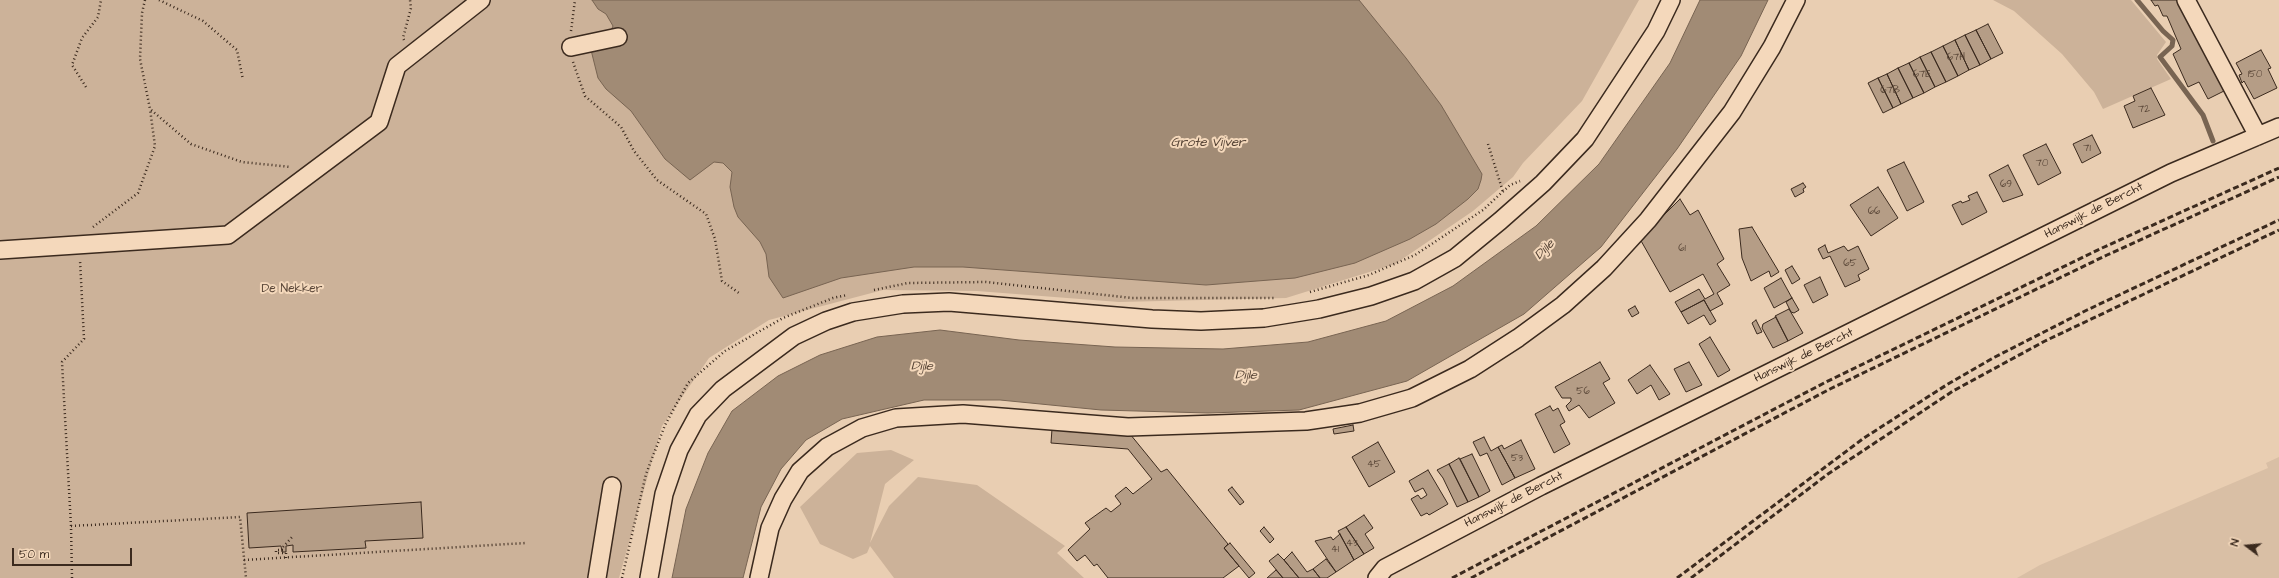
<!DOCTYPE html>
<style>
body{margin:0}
#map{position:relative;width:2279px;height:578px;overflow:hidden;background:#e9ceb2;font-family:"Architects Daughter",sans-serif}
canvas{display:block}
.north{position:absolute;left:2227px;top:526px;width:40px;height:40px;-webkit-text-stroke:3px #f4d8bb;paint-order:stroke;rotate:286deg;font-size:11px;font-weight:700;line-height:16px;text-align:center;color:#3b2a1e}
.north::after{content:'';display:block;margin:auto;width:14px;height:18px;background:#3b2a1e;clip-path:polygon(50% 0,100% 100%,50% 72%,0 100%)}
.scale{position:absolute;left:12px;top:548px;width:120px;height:18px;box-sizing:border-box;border:2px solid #3b2a1e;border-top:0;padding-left:5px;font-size:12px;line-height:14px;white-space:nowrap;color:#3b2a1e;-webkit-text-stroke:3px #f4d8bb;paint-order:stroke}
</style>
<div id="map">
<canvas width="2279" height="578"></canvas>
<div class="north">N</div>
<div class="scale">50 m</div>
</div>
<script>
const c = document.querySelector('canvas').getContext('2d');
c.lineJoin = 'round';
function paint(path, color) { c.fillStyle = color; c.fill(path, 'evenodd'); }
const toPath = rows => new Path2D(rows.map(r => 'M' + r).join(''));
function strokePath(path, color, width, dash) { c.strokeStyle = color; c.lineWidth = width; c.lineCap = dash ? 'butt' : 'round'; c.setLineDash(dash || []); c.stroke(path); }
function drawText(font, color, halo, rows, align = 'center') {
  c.font = font + ' "Architects Daughter",sans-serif'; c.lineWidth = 4; c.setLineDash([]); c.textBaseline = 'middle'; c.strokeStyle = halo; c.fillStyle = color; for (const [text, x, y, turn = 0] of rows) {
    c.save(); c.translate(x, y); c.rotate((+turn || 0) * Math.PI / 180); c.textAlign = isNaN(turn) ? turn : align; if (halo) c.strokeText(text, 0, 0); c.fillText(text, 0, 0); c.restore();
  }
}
paint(toPath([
 [2279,457,2279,578,2017,578,2040,565,2268,468,2266,463]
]), '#d9bfa5');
paint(toPath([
 [0,0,1639,0,1582,101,1523,163,1513,177,1473,211,1395,264,1286,298,1119,302,977,291,883,290,769,320,709,358,662,426,619,578,0,578],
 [1993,0,2131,0,2166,42,2157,55,2157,59,2171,79,2103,109,2094,92,2062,54,2014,11],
 [891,450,914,460,885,484,870,543,889,506,918,477,977,485,1065,546,1057,553,1084,578,894,578,870,546,867,553,853,559,820,544,800,507,857,453]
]), '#ccb299');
const water = toPath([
 [592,0,1359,0,1406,58,1441,105,1482,174,1481,180,1478,189,1468,199,1436,224,1410,239,1355,263,1295,278,1206,285,963,267,914,267,841,278,783,298,769,277,766,254,760,242,738,217,734,207,730,187,732,172,723,163,714,162,690,180,665,159,631,111,606,89,598,78,588,38,610,33,613,26,606,14,598,9,592,0],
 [1700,0,1768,0,1741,56,1677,149,1601,247,1524,314,1407,381,1299,410,1208,413,1101,410,1000,400,924,400,842,419,806,440,781,469,761,507,743,578,672,578,686,509,708,453,732,411,778,376,820,355,877,337,940,330,1019,340,1115,347,1223,349,1308,342,1386,321,1453,286,1536,226,1599,164,1670,63,1700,0]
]);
paint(water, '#a18b75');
strokePath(water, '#786452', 1);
strokePath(toPath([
 [2137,0,2163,31,2173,40,2172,46,2160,57,2203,115,2213,141]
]), '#786452', 5);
const building = toPath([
 [2151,0,2184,0,2228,89,2208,99,2199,82,2188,87,2173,54,2181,49,2167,16,2163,16,2158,5,2155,6,2151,0],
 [1988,24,2003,53,1991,59,1976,30,1988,24],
 [1976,30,1991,59,1980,65,1965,35,1976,30],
 [1965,35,1980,65,1969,70,1955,40,1965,35],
 [1955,40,1969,70,1958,76,1943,46,1955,40],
 [1943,46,1958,76,1946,82,1931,52,1943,46],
 [2261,50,2271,68,2268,69,2277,88,2254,99,2244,81,2242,83,2239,75,2242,74,2236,63,2261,50],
 [1931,52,1946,82,1935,87,1920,57,1931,52],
 [1920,57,1935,87,1924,93,1909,63,1920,57],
 [1909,63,1924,93,1913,98,1898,68,1909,63],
 [1898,68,1913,98,1901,104,1887,74,1898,68],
 [1887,74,1901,104,1893,108,1878,78,1887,74],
 [1878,78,1893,108,1883,113,1868,83,1878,78],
 [2151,88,2165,115,2133,128,2124,106,2135,101,2133,96,2151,88],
 [2092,135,2101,153,2082,163,2073,144,2092,135],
 [2046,144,2061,173,2038,185,2023,155,2046,144],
 [1904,162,1924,202,1907,211,1887,170,1904,162],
 [2008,165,2023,195,2003,202,1989,175,2008,165],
 [1803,183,1806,187,1803,189,1804,192,1795,197,1791,189,1803,183],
 [1878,187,1898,218,1871,236,1850,205,1878,187],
 [1977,192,1987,212,1962,225,1952,205,1961,201,1962,203,1970,200,1968,196,1977,192],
 [1680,199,1690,215,1698,210,1724,259,1717,264,1730,285,1717,293,1723,304,1710,311,1704,300,1681,312,1675,302,1699,289,1705,299,1714,294,1703,274,1670,292,1640,239,1680,199],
 [1752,227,1779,272,1771,277,1769,271,1751,281,1742,258,1739,229,1752,227],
 [1825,245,1828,253,1844,246,1848,251,1858,246,1869,269,1858,275,1860,280,1845,287,1830,256,1823,259,1818,249,1825,245],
 [1792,266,1800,279,1792,284,1785,270,1792,266],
 [1820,277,1828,295,1813,303,1804,285,1820,277],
 [1781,278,1792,298,1774,308,1764,288,1781,278],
 [1792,298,1799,310,1794,313,1791,312,1786,302,1792,298],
 [1704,300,1716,321,1710,325,1704,315,1688,324,1681,312,1704,300],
 [1635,306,1639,313,1632,317,1628,310,1635,306],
 [1789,309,1803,333,1788,341,1775,316,1789,309],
 [1776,317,1788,341,1773,348,1762,328,1763,324,1776,317],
 [1756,320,1762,332,1757,334,1752,323,1756,320],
 [1710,337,1730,370,1718,377,1699,344,1710,337],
 [1600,362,1610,379,1603,383,1615,403,1589,418,1579,405,1569,411,1566,406,1571,401,1571,398,1562,398,1555,387,1600,362],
 [1689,362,1702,385,1686,392,1674,369,1689,362],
 [1650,365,1670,394,1659,400,1651,385,1637,394,1628,380,1650,365],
 [1550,406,1553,411,1558,408,1565,422,1560,425,1570,444,1554,453,1535,414,1550,406],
 [1353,425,1354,431,1334,434,1333,429,1353,425],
 [1052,429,1130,434,1161,472,1167,469,1228,544,1224,548,1239,566,1223,578,1108,578,1097,564,1094,566,1085,555,1077,561,1068,550,1090,529,1085,523,1106,508,1111,512,1121,504,1115,496,1126,487,1133,494,1152,479,1128,449,1051,443,1052,429],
 [1484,437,1491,451,1498,447,1515,478,1502,485,1487,453,1480,456,1473,442,1484,437],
 [1521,440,1535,469,1515,478,1498,447,1502,445,1504,449,1521,440],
 [1378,442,1395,472,1369,487,1352,457,1378,442],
 [1472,454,1490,491,1479,497,1460,459,1472,454],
 [1459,458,1479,497,1468,502,1449,464,1459,458],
 [1449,464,1468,502,1457,507,1443,478,1437,470,1449,464],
 [1428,470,1448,504,1429,515,1427,513,1421,516,1411,499,1418,495,1421,499,1427,495,1423,488,1415,492,1409,481,1428,470],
 [1232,487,1244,502,1240,505,1228,490,1232,487],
 [421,502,423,538,365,541,366,548,293,552,293,545,286,546,286,552,282,552,281,546,249,548,247,513,421,502],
 [1364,515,1373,528,1365,534,1374,548,1364,554,1346,527,1364,515],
 [1264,527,1274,539,1270,543,1260,531,1264,527],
 [1346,527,1364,554,1354,560,1338,531,1346,527],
 [1340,534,1354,560,1336,572,1315,541,1331,537,1333,540,1340,534],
 [1230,543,1255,573,1249,578,1224,548,1230,543],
 [1292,552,1307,572,1313,569,1320,578,1299,578,1284,560,1292,552],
 [1278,554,1284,560,1299,578,1283,578,1269,561,1278,554],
 [1326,559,1336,572,1327,578,1320,578,1313,569,1326,559],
 [1276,570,1283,578,1267,578,1276,570]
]);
paint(building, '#b59d86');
strokePath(building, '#3b2a1e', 1);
const minor = toPath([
 [2186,0,2258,136],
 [571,47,618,37],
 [0,250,228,235,379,122,397,66,481,0],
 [597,578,612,486],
 [649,578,664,494,679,450,698,415,723,389,794,336,826,321,853,312,903,304,949,302,1152,319,1201,321,1264,318,1319,309,1371,296,1414,281,1455,258,1500,221,1543,183,1585,139,1656,31,1671,0],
 [759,578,770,528,783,499,800,471,827,447,862,428,896,418,963,414,1128,427,1306,421,1360,413,1412,398,1470,369,1518,338,1563,305,1604,268,1648,220,1732,112,1772,47,1796,0],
 [1377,578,1385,568,1541,486,2171,173,2279,127]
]);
strokePath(minor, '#3b2a1e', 20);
strokePath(toPath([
 [145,0,142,13,140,59,150,109,191,144,242,162,291,167],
 [159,0,203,21,237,50,243,80],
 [571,31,575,0],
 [404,40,403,38,411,8,410,0],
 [573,62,585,96,621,127,634,151,657,180,706,214,715,239,722,281,739,293],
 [86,87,72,65,82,38,98,17,101,0],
 [1488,144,1503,192],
 [93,227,138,193,155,146,150,109],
 [874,290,908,283,986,282,1132,298,1275,298],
 [1310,292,1369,275,1415,255,1483,210,1510,185,1520,181],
 [71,526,62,362,84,339,80,260],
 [286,558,286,553,276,553,276,550,283,550,283,547,293,536],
 [244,560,526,543],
 [72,578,71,526,240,517,246,578],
 [622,578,646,474,665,425,688,383,725,351,783,318,833,298,847,295]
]), '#3b2a1e', 2.5, [1, 3]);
strokePath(minor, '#f4d8bb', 17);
strokePath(toPath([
 [1452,578,1826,382,2102,248,2279,168],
 [1471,578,1830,389,2107,255,2279,177],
 [1677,578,1864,438,1948,384,1993,358,2087,310,2279,220],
 [1691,578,1828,474,1953,391,2045,341,2279,230]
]), '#3b2a1e', 3, [6, 3]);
drawText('10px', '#5a4738', null, [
 ["67H",1956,58],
 ["67E",1922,75],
 ["150",2255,75],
 ["67B",1890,91],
 ["72",2144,110],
 ["71",2087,149],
 ["70",2042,164],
 ["69",2006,185],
 ["66",1874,212],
 ["61",1682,249],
 ["65",1850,264],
 ["56",1583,392],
 ["53",1517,459],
 ["45",1374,465],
 ["43",1352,544],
 ["41",1335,550]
]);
drawText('12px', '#3b2a1e', '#f4d8bb', [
 ["Hanswijk de Bercht",2094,211,-27],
 ["Hanswijk de Bercht",1804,356,-26],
 ["Hanswijk de Bercht",1514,500,-27]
]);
drawText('12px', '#584537', '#f4d8bb', [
 ["De Nekker",292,289]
]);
drawText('italic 13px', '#544234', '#f4d8bb', [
 ["Grote Vijver",1208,143],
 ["Dijle",1545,250,-45],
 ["Dijle",922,367,1],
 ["Dijle",1246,376,1]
]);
</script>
